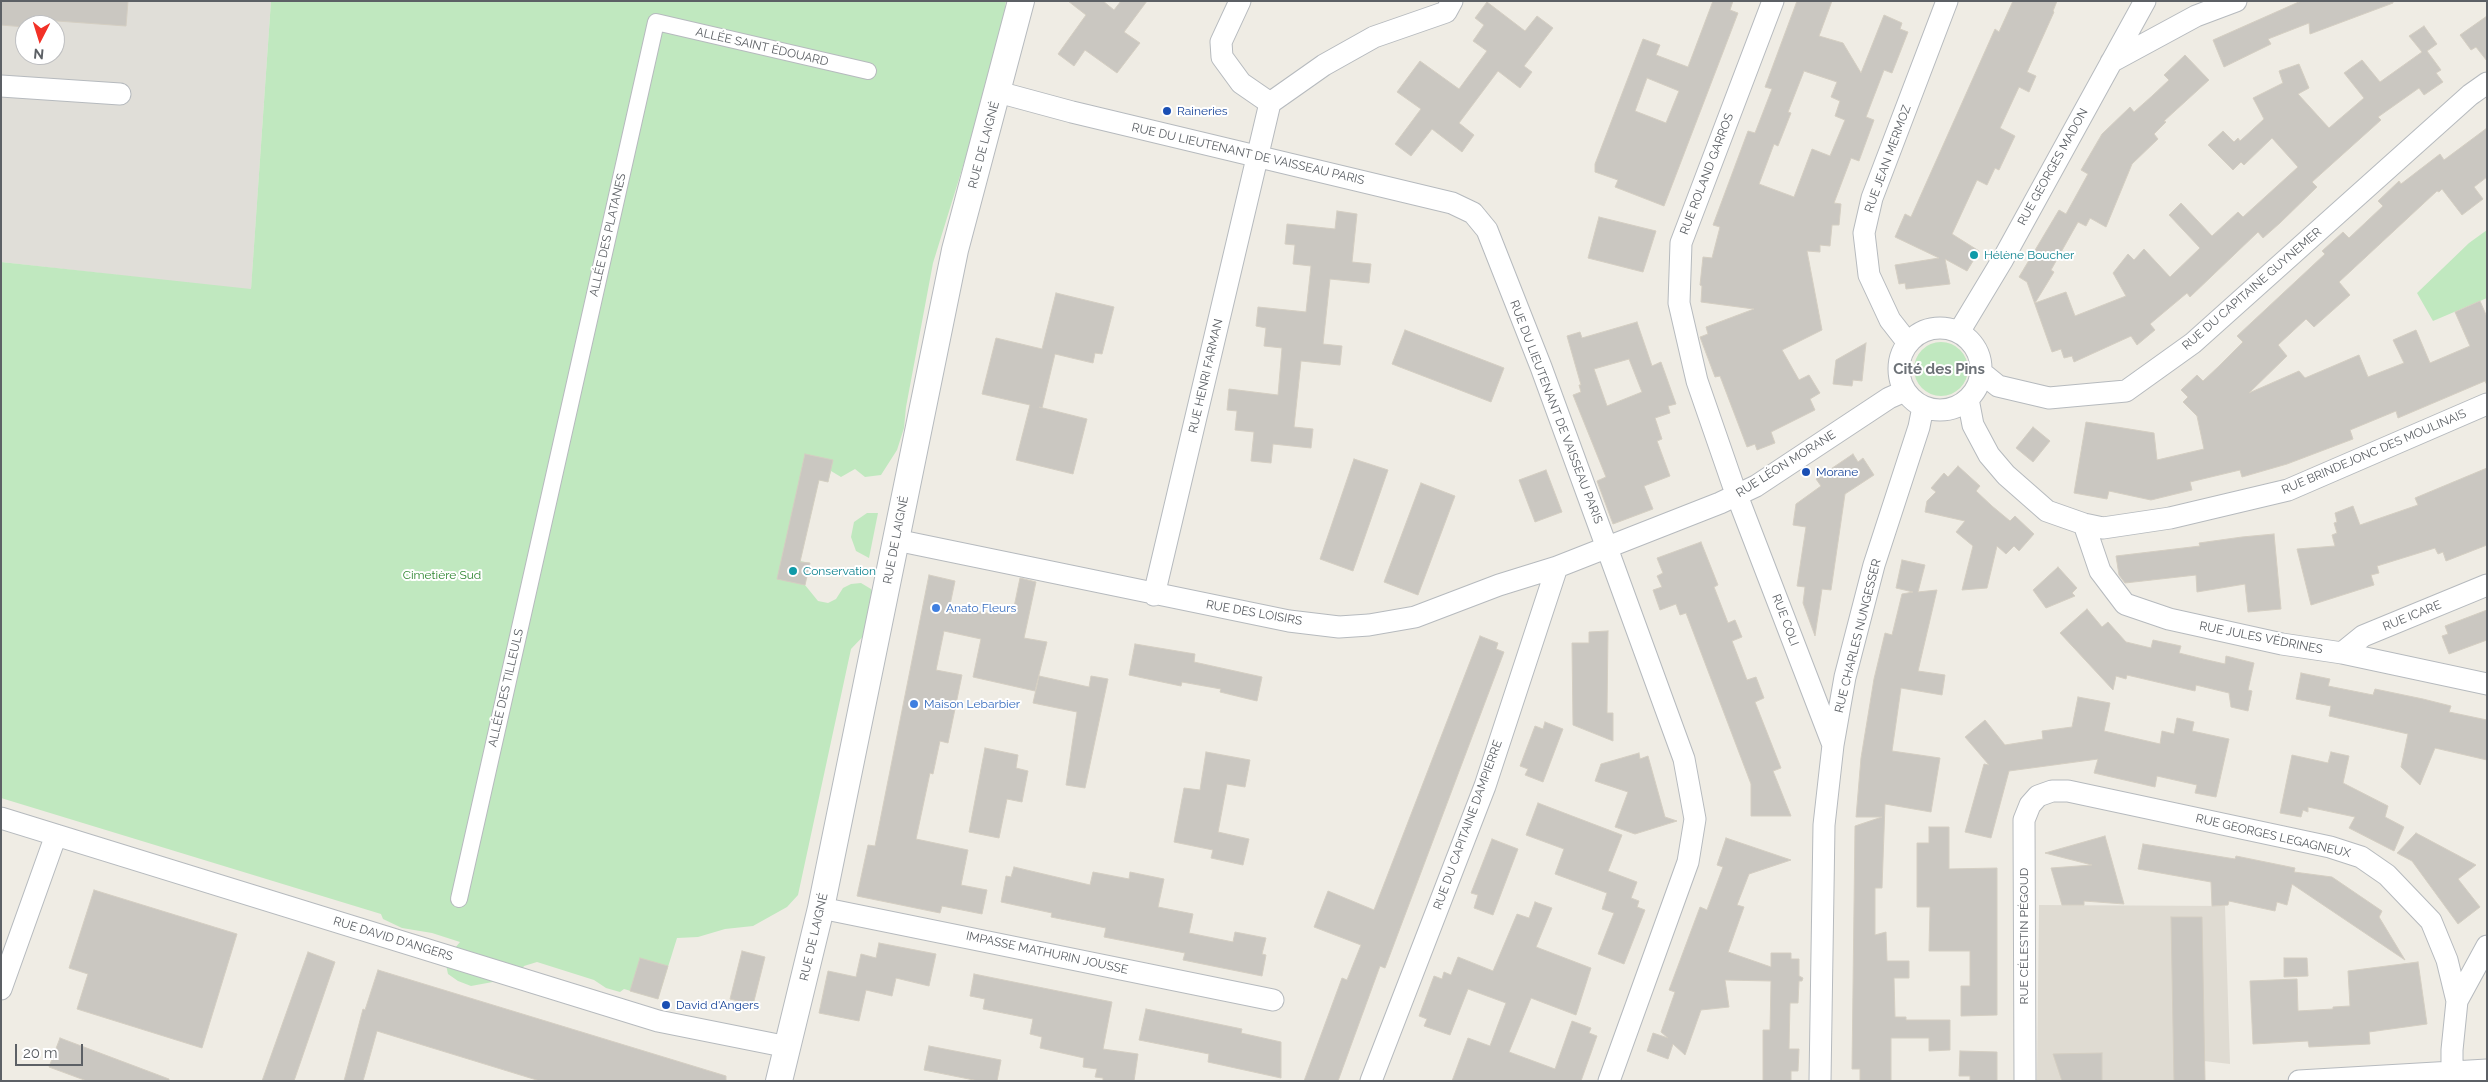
<!DOCTYPE html>
<meta charset="utf-8">
<style>
body{margin:0}
#map{position:relative;width:2488px;height:1082px;overflow:hidden;background:#efece4;font-family:Raleway,sans-serif}
canvas{display:block}
.frame{position:absolute;inset:0;border:2px solid #5c6065;pointer-events:none}
.north{position:absolute;left:15px;top:15px;width:50px;height:50px;box-sizing:border-box;background:#fff;border:1px solid #bebfc1;border-radius:50%;rotate:185deg;font-size:14px;font-weight:700;line-height:20px;text-align:center;color:#5c6065}
.north::after{content:'';display:block;margin:auto;width:18px;height:22px;background:#f23127;clip-path:polygon(50% 0,100% 100%,50% 72%,0 100%)}
.scale{position:absolute;left:15px;top:1044px;width:68px;height:22px;box-sizing:border-box;border:2px solid #5c6065;border-top:0;padding-left:6px;font-size:15px;line-height:18px;white-space:nowrap;color:#5c6065;-webkit-text-stroke:4px #fff;paint-order:stroke}
</style>
<div id="map">
<canvas width="2488" height="1082"></canvas>
<div class="frame"></div>
<div class="north">N</div>
<div class="scale">20 m</div>
</div>
<script>
const c = document.querySelector('canvas').getContext('2d');
c.lineJoin = 'round';
function paint(path, color) { c.fillStyle = color; c.fill(path, 'evenodd'); }
const toPath = rows => new Path2D(rows.map(r => 'M' + r).join(''));
function strokePath(path, color, width, dash) { c.strokeStyle = color; c.lineWidth = width; c.lineCap = dash ? 'butt' : 'round'; c.setLineDash(dash || []); c.stroke(path); }
function drawText(font, color, halo, rows, align = 'center') {
  c.font = font + ' Raleway,sans-serif'; c.lineWidth = 4; c.setLineDash([]); c.textBaseline = 'middle'; c.strokeStyle = halo; c.fillStyle = color; for (const [text, x, y, turn = 0] of rows) {
    c.save(); c.translate(x, y); c.rotate((+turn || 0) * Math.PI / 180); c.textAlign = isNaN(turn) ? turn : align; if (halo) c.strokeText(text, 0, 0); c.fillText(text, 0, 0); c.restore();
  }
}
paint(toPath([
 [1,1,271,1,251,290,1,262],
 [25,25,55,25,55,55,25,55]
]), '#e0ded8');
paint(toPath([
 [2039,905,2225,906,2230,1064,2204,1061,2205,1081,2037,1081]
]), '#dfdbd2');
paint(toPath([
 [271,1,1006,1,1002,28,989,69,972,137,933,263,906,407,904,428,897,450,881,475,865,477,855,469,841,477,831,471,828,482,819,480,800,561,810,563,805,585,818,601,828,603,836,599,843,588,851,584,861,583,871,589,878,602,873,626,851,649,798,895,787,907,753,926,725,929,698,937,677,938,658,999,624,989,620,992,606,988,594,980,537,962,524,966,521,971,498,981,471,986,458,981,448,974,445,960,460,942,432,933,402,928,383,919,381,914,1,798,1,262,251,289],
 [2487,230,2487,298,2433,321,2417,293,2469,243],
 '1914 369a27 27 0 1 1 54 0a27 27 0 1 1-54 0Z',
 [867,513,878,513,869,558,856,551,851,537,854,522]
]), '#c0e8bf');
const building = toPath([
 [1,1,128,1,126,26,30,19,29,25,25,25,25,27,1,25,1,1],
 [1068,1,1103,1,1114,10,1121,1,1147,1,1124,32,1140,43,1117,73,1085,50,1074,66,1058,54,1086,15,1068,1],
 [1713,1,1733,1,1730,10,1738,13,1664,206,1615,187,1618,180,1595,172,1595,164,1643,39,1660,45,1656,55,1688,67,1713,1],
 [1647,78,1679,91,1666,123,1635,111,1647,78],
 [1797,1,1832,1,1819,36,1843,43,1861,73,1884,15,1902,23,1900,29,1908,32,1892,73,1884,70,1866,117,1874,120,1859,161,1851,158,1834,203,1841,204,1839,225,1832,225,1830,246,1820,245,1820,252,1807,251,1822,330,1782,350,1799,380,1809,375,1820,393,1810,399,1815,410,1771,432,1775,443,1757,450,1755,444,1747,447,1720,376,1715,377,1700,337,1708,334,1706,327,1754,309,1701,302,1702,286,1700,285,1703,257,1712,258,1720,227,1713,225,1748,131,1755,133,1772,89,1765,87,1797,1],
 [1804,71,1837,82,1831,97,1840,101,1835,116,1845,120,1830,156,1812,149,1794,197,1759,184,1774,144,1778,146,1791,113,1788,112,1804,71],
 [2013,1,2057,1,2053,11,2054,12,2027,72,2036,76,2029,92,2019,87,2000,128,2015,136,1999,170,1995,168,1987,185,1977,180,1952,234,1979,251,1967,271,1945,259,1950,284,1906,289,1905,283,1899,284,1895,265,1939,258,1895,237,1905,214,1911,217,1995,29,1999,32,2013,1],
 [2301,1,2393,1,2393,3,2310,34,2309,23,2268,39,2271,44,2224,67,2213,40,2301,1],
 [1487,2,1525,31,1537,16,1553,28,1524,66,1532,72,1520,88,1498,71,1459,123,1474,135,1462,152,1432,129,1411,156,1395,144,1421,109,1397,92,1420,61,1459,89,1487,51,1473,41,1484,25,1475,18,1487,2],
 [2487,16,2487,61,2476,47,2471,50,2460,35,2487,16],
 [2424,26,2437,44,2427,51,2441,70,2436,73,2443,82,2424,95,2419,88,2378,117,2381,120,2312,182,2317,187,2280,223,2263,238,2258,232,2190,297,2187,293,2150,324,2155,330,2137,345,2131,336,2074,362,2072,356,2064,358,2061,349,2052,352,2027,282,2019,277,2059,210,2066,214,2088,174,2081,170,2102,134,2130,107,2134,112,2152,96,2169,80,2164,75,2185,55,2209,80,2164,121,2166,122,2154,134,2158,139,2132,164,2106,227,2090,218,2086,226,2078,222,2051,270,2054,272,2035,303,2066,292,2075,316,2126,296,2113,273,2128,254,2134,260,2144,249,2170,277,2200,248,2169,215,2181,203,2212,236,2238,212,2243,217,2298,167,2272,138,2244,165,2241,162,2233,170,2208,145,2223,131,2234,142,2238,138,2240,141,2264,119,2253,98,2283,83,2279,71,2299,64,2309,88,2298,94,2329,128,2364,98,2344,73,2362,60,2380,82,2422,52,2409,36,2424,26],
 [2487,128,2487,177,2474,187,2483,199,2462,215,2442,189,2439,192,2437,191,2339,282,2350,295,2314,327,2306,319,2278,345,2287,356,2249,393,2299,371,2305,378,2359,355,2368,377,2404,363,2393,340,2416,330,2430,363,2470,346,2455,312,2480,301,2487,317,2487,385,2485,381,2398,418,2396,411,2350,430,2353,439,2287,464,2242,477,2240,470,2190,482,2192,490,2151,500,2109,491,2107,499,2074,493,2086,422,2154,433,2157,460,2204,449,2197,416,2183,402,2188,397,2181,390,2197,375,2203,381,2219,366,2243,342,2237,336,2325,254,2322,251,2343,232,2349,238,2383,206,2378,201,2399,181,2401,184,2440,154,2444,160,2487,128],
 [1337,211,1357,214,1352,262,1371,264,1369,283,1330,279,1323,344,1342,346,1340,365,1301,361,1294,427,1313,429,1311,448,1273,444,1271,463,1251,461,1254,432,1235,430,1237,411,1227,410,1229,389,1278,395,1282,348,1264,346,1266,328,1256,326,1258,307,1306,312,1311,266,1293,264,1295,245,1285,244,1287,224,1335,229,1337,211],
 [1599,217,1656,231,1643,272,1588,258,1599,217],
 [1056,293,1114,307,1102,354,1095,353,1093,363,1055,354,1042,408,1039,407,1087,419,1073,474,1016,460,1030,405,982,394,996,338,1042,349,1056,293],
 [1637,322,1652,366,1661,362,1676,404,1668,406,1670,413,1655,418,1662,439,1657,441,1670,476,1644,486,1653,509,1613,524,1597,481,1606,477,1573,395,1581,392,1579,385,1581,385,1567,336,1580,332,1582,338,1637,322],
 [1629,359,1642,392,1607,406,1594,369,1629,359],
 [1405,330,1504,368,1491,402,1392,364,1405,330],
 [1866,343,1862,381,1853,380,1852,386,1833,384,1836,360,1866,343],
 [2033,427,2050,441,2033,462,2016,448,2033,427],
 [805,454,833,460,828,482,819,480,800,562,810,563,805,585,777,579,805,454],
 [1853,454,1858,462,1863,458,1874,475,1845,494,1831,590,1822,589,1815,636,1803,603,1805,587,1797,586,1806,527,1793,525,1796,504,1821,486,1816,479,1853,454],
 [1354,459,1388,470,1353,571,1320,559,1354,459],
 [1958,466,1980,486,1976,491,1992,506,2010,521,2015,516,2034,534,2019,551,2014,546,2006,554,1997,546,1987,588,1962,590,1973,546,1956,532,1965,521,1925,512,1927,501,1936,492,1931,488,1944,473,1948,477,1958,466],
 [2487,468,2487,545,2446,561,2443,552,2438,554,2435,548,2377,566,2379,573,2371,575,2374,585,2311,605,2297,549,2335,546,2332,535,2337,533,2334,523,2337,522,2335,513,2353,506,2360,525,2418,505,2415,498,2487,468],
 [1546,470,1562,512,1535,522,1519,480,1546,470],
 [1421,483,1455,496,1418,595,1384,582,1421,483],
 [2274,534,2281,609,2248,612,2245,584,2197,592,2196,575,2125,583,2119,575,2116,556,2200,546,2199,543,2242,537,2274,534],
 [1701,542,1718,585,1714,587,1728,623,1735,620,1742,637,1732,641,1747,680,1756,677,1764,698,1755,702,1781,768,1773,771,1791,816,1751,816,1751,784,1686,613,1680,615,1676,604,1660,610,1653,590,1662,587,1657,576,1663,573,1657,558,1701,542],
 [1902,560,1925,565,1918,592,1937,590,1918,671,1945,675,1942,695,1901,688,1892,751,1940,758,1931,812,1885,804,1882,888,1875,888,1875,935,1886,932,1887,961,1909,961,1909,978,1894,978,1895,1017,1906,1017,1906,1020,1950,1020,1950,1050,1929,1051,1929,1038,1891,1038,1891,1081,1860,1081,1860,1069,1852,1069,1855,826,1882,817,1856,817,1861,758,1874,679,1885,633,1892,635,1902,594,1913,592,1896,588,1902,560],
 [2058,567,2077,588,2072,593,2075,596,2046,608,2033,590,2058,567],
 [929,575,955,581,950,605,992,614,993,608,1013,612,1020,578,1036,582,1024,638,1047,642,1035,691,973,677,981,639,944,631,936,670,962,675,948,743,940,741,933,774,930,773,916,839,968,850,961,885,987,890,982,914,942,906,940,913,857,896,868,845,875,846,929,575],
 [2087,609,2102,627,2108,622,2126,642,2151,648,2153,640,2181,646,2179,653,2203,659,2225,664,2226,656,2254,663,2248,690,2252,691,2248,711,2231,707,2229,693,2196,685,2195,691,2127,675,2126,679,2116,676,2113,690,2060,633,2087,609],
 [2487,610,2487,640,2449,654,2442,636,2448,634,2445,626,2487,610],
 [1608,631,1607,713,1613,713,1613,741,1573,725,1572,643,1589,643,1589,632,1608,631],
 [1480,636,1498,643,1496,649,1504,652,1385,968,1380,966,1338,1081,1304,1081,1342,978,1347,980,1361,945,1314,927,1328,891,1374,910,1480,636],
 [1135,644,1195,654,1194,662,1262,677,1257,701,1220,692,1221,689,1182,682,1181,686,1129,675,1135,644],
 [2301,673,2330,679,2328,686,2373,695,2375,689,2423,699,2451,706,2449,712,2487,720,2487,760,2435,748,2420,785,2401,767,2408,734,2329,716,2331,706,2296,699,2301,673],
 [1039,676,1089,687,1091,676,1108,679,1085,788,1066,785,1077,712,1033,703,1039,676],
 [2078,697,2110,703,2104,731,2160,744,2162,731,2174,734,2177,718,2194,722,2192,731,2229,739,2216,797,2195,793,2197,785,2157,776,2155,787,2094,773,2098,759,2009,771,1991,838,1965,832,1984,764,1989,765,1965,737,1985,720,2005,745,2043,739,2042,731,2072,727,2078,697],
 [1545,722,1563,729,1543,782,1525,775,1528,769,1520,766,1535,726,1543,729,1545,722],
 [985,748,1018,755,1016,768,1028,771,1022,802,1007,799,999,838,969,832,985,748],
 [1206,752,1250,760,1245,787,1227,784,1218,832,1249,839,1243,865,1211,858,1213,850,1174,842,1184,788,1200,790,1206,752],
 [2331,752,2349,756,2343,783,2388,806,2385,817,2404,827,2394,851,2349,828,2355,817,2308,807,2308,812,2303,810,2301,817,2280,813,2292,755,2328,763,2331,752],
 [1639,753,1640,759,1648,756,1665,817,1677,821,1635,834,1615,827,1628,792,1595,781,1601,764,1639,753],
 [1538,803,1622,835,1608,871,1637,882,1631,898,1639,901,1637,907,1645,910,1624,964,1598,954,1614,913,1602,909,1607,893,1555,874,1564,849,1526,835,1538,803],
 [1929,827,1949,827,1949,869,1997,868,1997,1015,1961,1016,1961,986,1970,986,1970,951,1929,951,1930,907,1917,907,1917,843,1929,843,1929,827],
 [2416,833,2476,865,2458,879,2480,907,2458,924,2412,861,2397,853,2416,833],
 [2105,836,2124,904,2084,901,2084,905,2062,905,2051,868,2092,865,2045,853,2105,836],
 [1726,838,1791,860,1749,874,1737,905,1744,907,1728,952,1771,967,1771,953,1791,953,1791,959,1799,959,1799,976,1803,978,1802,981,1799,981,1798,1003,1790,1003,1789,1049,1799,1049,1798,1071,1791,1071,1791,1081,1763,1081,1763,1030,1770,1030,1771,981,1725,980,1729,1007,1701,1010,1685,1055,1673,1044,1668,1059,1647,1051,1653,1033,1668,1038,1661,1032,1675,992,1669,990,1700,907,1707,910,1723,867,1717,865,1726,838],
 [1492,839,1518,849,1493,915,1474,908,1478,895,1471,893,1492,839],
 [2143,844,2235,859,2236,856,2295,868,2294,872,2332,877,2382,911,2379,917,2405,960,2292,884,2287,905,2277,902,2275,911,2229,901,2228,905,2212,906,2211,882,2138,869,2143,844],
 [1014,867,1090,885,1093,872,1129,879,1130,872,1164,879,1158,907,1193,914,1189,933,1233,942,1235,932,1266,938,1262,954,1266,955,1262,976,1183,960,1185,953,1104,937,1106,928,1051,917,1052,913,1001,902,1006,876,1011,877,1014,867],
 [94,890,237,934,202,1048,77,1009,88,974,69,968,94,890],
 [1535,902,1552,908,1536,947,1591,968,1576,1015,1531,998,1509,1052,1555,1069,1572,1021,1591,1028,1589,1033,1597,1036,1581,1081,1452,1081,1468,1038,1490,1046,1506,1003,1468,989,1450,1035,1424,1026,1427,1019,1419,1016,1434,976,1442,979,1444,972,1451,975,1458,957,1493,971,1517,914,1529,918,1535,902],
 [2171,917,2202,917,2205,1081,2174,1081,2171,917],
 [879,943,936,954,929,986,896,978,892,996,866,990,859,1021,819,1013,828,971,856,977,861,954,876,958,879,943],
 [742,951,765,957,753,1005,730,999,742,951],
 [308,952,335,962,294,1081,262,1081,308,952],
 [640,958,668,966,658,999,630,991,640,958],
 [2284,958,2307,958,2308,976,2284,977,2284,958],
 [2418,962,2427,1024,2369,1032,2370,1044,2309,1047,2308,1041,2253,1044,2250,981,2297,979,2298,1011,2333,1009,2333,1007,2350,1006,2348,971,2418,962],
 [378,970,726,1076,726,1081,540,1081,377,1031,363,1081,344,1081,363,1009,365,1010,378,970],
 [974,974,1112,1002,1103,1049,1138,1054,1134,1081,1103,1081,1103,1078,1095,1077,1097,1069,1083,1067,1084,1058,1040,1048,1042,1037,1030,1034,1033,1019,983,1009,985,999,970,996,974,974],
 [1146,1009,1242,1029,1241,1033,1281,1042,1281,1078,1208,1062,1209,1054,1139,1040,1146,1009],
 [60,1038,169,1079,169,1081,87,1081,49,1067,60,1038],
 [929,1046,1001,1060,997,1081,979,1081,924,1070,929,1046],
 [1960,1051,1997,1052,1997,1081,1970,1081,1970,1076,1959,1076,1960,1051],
 [2102,1053,2102,1081,2062,1081,2053,1054,2102,1053]
]);
paint(building, '#cac7c1');
strokePath(building, '#d4cec2', 1);
const pedestrian = toPath([
 [459,899,656,22,868,71]
]);
const minor = toPath([
 [1240,1,1221,42,1222,57,1241,83,1270,103],
 [1773,1,1681,243,1679,303,1697,381,1733,485,1833,745],
 [2111,62,2196,16,2236,1],
 [1,86,120,94],
 [998,92,1072,112,1452,203,1473,213,1487,230,1541,367,1684,759,1695,819,1688,862,1609,1081],
 '1899 369a41 41 0 1 1 82 0a41 41 0 1 1-82 0Z',
 [1959,332,2003,259,2145,1],
 [1908,343,1890,320,1869,275,1864,233,1872,198,1947,1],
 [1982,373,1998,386,2049,398,2126,391,2193,343,2470,95,2487,83],
 [1968,399,1973,425,1989,455,2006,475,2047,511,2084,524,2103,528,2170,518,2288,490,2487,404],
 [2084,524,2100,571,2125,604,2169,619,2282,644,2342,653,2487,684],
 [896,540,1289,621,1339,627,1369,625,1415,617,1499,585,1557,567,1720,503,1756,486,1889,398,1905,391],
 [1154,595,1270,103,1324,65,1374,37,1446,12,1452,1],
 [2342,653,2363,636,2487,585],
 [1,818,658,1021,788,1047],
 [821,908,1273,1000],
 [1,989,56,835],
 [1371,1081,1485,786,1557,567],
 [1820,1081,1824,825,1833,745,1845,677,1874,565,1919,427,1923,407],
 [2025,1081,2024,820,2030,805,2038,796,2052,791,2068,791,2330,847,2361,857,2387,875,2431,921,2447,960,2457,1001],
 [2299,1081,2487,1070],
 [2452,1081,2452,1050,2457,1001,2487,946]
]);
const tertiary = toPath([
 [779,1081,821,908,955,250,1021,1]
]);
strokePath(pedestrian, '#b6babe', 18);
strokePath(minor, '#b6babe', 23);
strokePath(tertiary, '#b6babe', 28);
strokePath(pedestrian, '#fff', 16);
strokePath(minor, '#fff', 21);
strokePath(tertiary, '#fff', 26);
for (const [x, y, r, color] of [
 [1167,111,5,"#1a4fb4"],
 [1974,255,5,"#0f9aa8"],
 [1806,472,5,"#1a4fb4"],
 [793,571,5,"#0f9aa8"],
 [936,608,5,"#3f7fe0"],
 [914,704,5,"#3f7fe0"],
 [666,1005,5,"#1a4fb4"]
]) { const dot = new Path2D(); dot.arc(x, y, r, 0, 2 * Math.PI); c.fillStyle = color; c.fill(dot); strokePath(dot, '#fff', 2); }
drawText('12px', '#5c6065', '#fff', [
 ["ALLÉE SAINT ÉDOUARD",762,47,13],
 ["RUE DE LAIGNÉ",984,145,-75],
 ["RUE DU LIEUTENANT DE VAISSEAU PARIS",1248,154,13],
 ["RUE JEAN MERMOZ",1888,159,-70],
 ["RUE GEORGES MADON",2053,167,-61],
 ["RUE ROLAND GARROS",1707,174,-69],
 ["ALLÉE DES PLATANES",608,235,-77],
 ["RUE DU CAPITAINE GUYNEMER",2252,289,-41],
 ["RUE HENRI FARMAN",1206,376,-77],
 ["RUE DU LIEUTENANT DE VAISSEAU PARIS",1556,412,69],
 ["RUE BRINDEJONC DES MOULINAIS",2374,452,-23],
 ["RUE LÉON MORANE",1786,464,-32],
 ["RUE DE LAIGNÉ",896,540,-79],
 ["RUE DES LOISIRS",1254,613,10],
 ["RUE ICARE",2412,616,-22],
 ["RUE COLI",1785,620,69],
 ["RUE CHARLES NUNGESSER",1858,636,-76],
 ["RUE JULES VÉDRINES",2261,638,11],
 ["ALLÉE DES TILLEULS",506,688,-77],
 ["RUE DU CAPITAINE DAMPIERRE",1468,825,-70],
 ["RUE GEORGES LEGAGNEUX",2273,836,13],
 ["RUE CÉLESTIN PÉGOUD",2024,936,-90],
 ["RUE DE LAIGNÉ",814,937,-77],
 ["RUE DAVID D'ANGERS",393,939,17],
 ["IMPASSE MATHURIN JOUSSE",1047,953,12]
]);
drawText('12px', '#164399', '#fff', [
 ["Raineries",1177,111],
 ["Morane",1816,472],
 ["David d'Angers",676,1005]
], 'left');
drawText('12px', '#0d838f', '#fff', [
 ["Hélène Boucher",1984,255],
 ["Conservation",803,571]
], 'left');
drawText('12px', '#308732', '#fff', [
 ["Cimetière Sud",442,575]
]);
drawText('12px', '#366cbe', '#fff', [
 ["Anato Fleurs",946,608],
 ["Maison Lebarbier",924,704]
], 'left');
drawText('bold 15px', '#6d7277', '#fff', [
 ["Cité des Pins",1939,369]
]);
</script>
